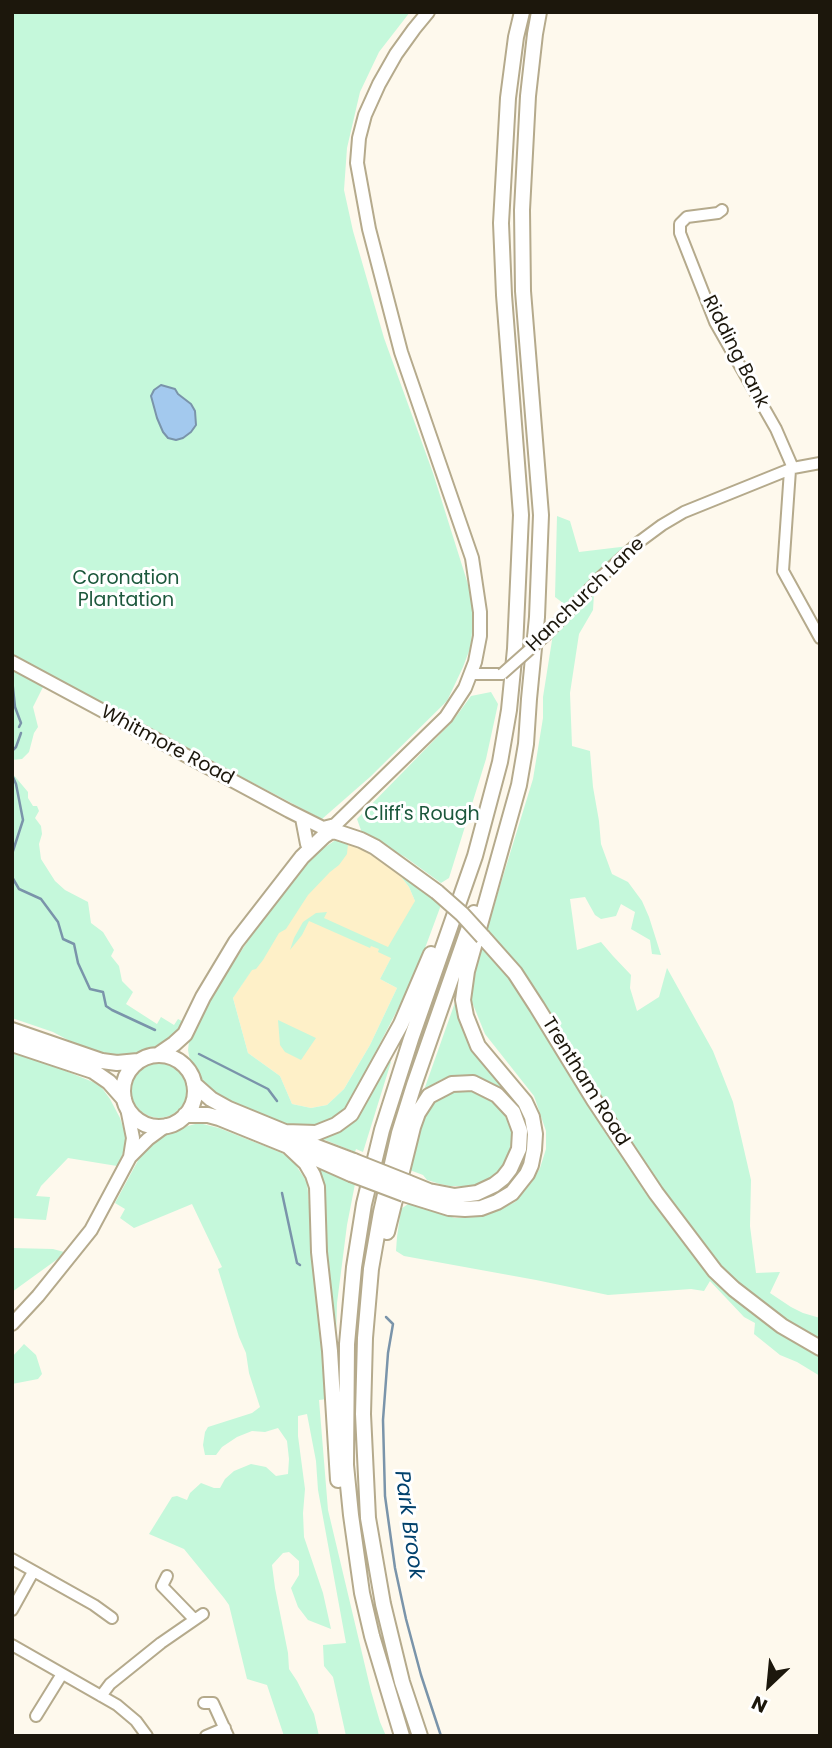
<!DOCTYPE html>
<style>
body{margin:0}
#map{position:relative;width:832px;height:1748px;overflow:hidden;background:#fef9ed;font-family:Poppins,sans-serif}
canvas{display:block}
.frame{position:absolute;inset:0;border:14px solid #1c170c;pointer-events:none}
.north{position:absolute;left:734px;top:1650px;width:70px;height:70px;-webkit-text-stroke:5px #fff;paint-order:stroke;rotate:206deg;font-size:19px;font-weight:700;line-height:28px;text-align:center;color:#1c170c}
.north::after{content:'';display:block;margin:auto;width:24px;height:32px;background:#1c170c;clip-path:polygon(50% 0,100% 100%,50% 72%,0 100%)}
</style>
<div id="map">
<canvas width="832" height="1748"></canvas>
<div class="frame"></div>
<div class="north">N</div>
</div>
<script>
const c = document.querySelector('canvas').getContext('2d');
c.lineJoin = 'round';
function paint(path, color) { c.fillStyle = color; c.fill(path, 'evenodd'); }
const toPath = rows => new Path2D(rows.map(r => 'M' + r).join(''));
function strokePath(path, color, width, dash) { c.strokeStyle = color; c.lineWidth = width; c.lineCap = dash ? 'butt' : 'round'; c.setLineDash(dash || []); c.stroke(path); }
function drawText(font, color, halo, rows, align = 'center') {
  c.font = font + ' Poppins,sans-serif'; c.lineWidth = 6; c.setLineDash([]); c.textBaseline = 'middle'; c.strokeStyle = halo; c.fillStyle = color; for (const [text, x, y, turn = 0] of rows) {
    c.save(); c.translate(x, y); c.rotate((+turn || 0) * Math.PI / 180); c.textAlign = isNaN(turn) ? turn : align; if (halo) c.strokeText(text, 0, 0); c.fillText(text, 0, 0); c.restore();
  }
}
paint(toPath([
 [346,839,370,850,366,852,396,870,409,887,415,901,414,915,380,979,397,988,370,1045,344,1089,327,1105,311,1108,292,1104,280,1076,248,1053,233,998,281,924,348,844]
]), '#fef0c8');
paint(toPath([
 [12,12,410,12,379,52,360,92,347,148,344,190,353,231,384,338,433,473,472,597,473,618,471,646,463,667,447,701,370,777,322,819,41,672,43,687,33,707,38,727,34,733,29,752,22,759,12,760],
 [557,516,570,521,579,552,629,546,604,573,594,594,593,610,579,634,570,693,572,746,590,751,593,787,599,821,601,844,612,874,628,882,642,901,649,917,661,955,652,954,650,940,631,929,635,912,621,904,616,916,601,919,595,915,585,897,570,899,577,950,601,942,613,956,631,975,630,988,637,1011,659,997,667,968,713,1051,733,1102,751,1180,750,1226,756,1273,780,1272,770,1293,791,1307,803,1313,820,1318,820,1376,797,1362,780,1355,754,1334,755,1323,744,1317,710,1281,704,1291,691,1289,608,1295,536,1280,404,1256,396,1251,397,1237,401,1209,408,1204,455,1218,476,1217,497,1211,515,1202,531,1183,540,1168,546,1149,546,1131,534,1096,485,1034,472,1002,471,986,475,967,533,779,543,718,543,697,553,634,569,618,563,603,555,597],
 [491,692,498,704,486,759,449,878,441,883,405,857,362,833,357,819,452,722,471,696],
 [12,773,28,792,28,798,33,806,37,806,39,811,35,818,41,826,42,834,39,844,41,859,55,881,65,890,88,902,91,923,103,932,114,950,111,956,119,966,122,981,133,992,126,1004,157,1024,161,1017,174,1025,178,1019,184,1022,177,1036,164,1046,134,1055,115,1057,83,1048,53,1032,12,1018],
 [337,839,348,844,347,854,339,865,330,872,308,895,286,929,279,933,263,960,256,969,252,970,233,998,248,1053,280,1076,292,1104,311,1108,327,1105,344,1089,370,1045,397,988,380,979,391,958,378,952,379,949,371,946,370,948,309,921,302,935,290,950,294,938,303,922,316,913,327,912,324,918,388,947,415,901,409,887,396,870,412,878,441,905,421,959,404,997,348,1105,340,1114,327,1123,305,1126,289,1125,222,1099,208,1088,190,1061,188,1050,189,1042,211,997,257,927,296,875,315,854],
 [458,994,459,1004,517,1097,530,1127,527,1163,510,1187,494,1198,467,1204,447,1198,509,1180,519,1111,500,1088,493,1083,477,1077,465,1076,442,1079,424,1090],
 [278,1020,316,1038,301,1060,285,1052,280,1045],
 [12,1051,19,1052,93,1082,102,1088,110,1099,120,1118,127,1139,127,1144,117,1166,68,1158,41,1186,36,1196,50,1197,46,1220,12,1218],
 [385,1060,391,1062,363,1152,356,1149,355,1152,320,1138,332,1134],
 '131 1090a28 28 0 1 1 56 0a28 28 0 1 1-56 0Z',
 [472,1087,499,1101,512,1123,515,1141,510,1159,496,1176,481,1184,470,1186,450,1186,440,1184,427,1180,423,1175,407,1169,414,1139,429,1103,451,1088],
 [199,1123,219,1128,282,1153,293,1161,307,1182,327,1399,319,1400,328,1510,371,1691,380,1722,386,1736,346,1736,333,1677,324,1666,323,1645,346,1643,318,1490,316,1461,307,1414,298,1416,298,1436,305,1489,303,1513,304,1537,323,1593,331,1629,308,1620,298,1607,291,1588,299,1575,299,1561,289,1552,283,1553,272,1565,275,1588,288,1653,289,1669,297,1681,314,1714,319,1736,284,1736,267,1685,247,1679,229,1605,224,1598,184,1549,149,1534,172,1497,177,1496,187,1500,190,1493,201,1483,214,1488,220,1488,225,1479,234,1471,251,1464,266,1467,276,1476,288,1474,289,1459,287,1441,278,1428,265,1432,252,1431,237,1437,222,1447,216,1455,205,1455,203,1445,205,1432,208,1427,252,1413,260,1407,249,1373,246,1353,239,1337,218,1269,222,1267,192,1204,134,1228,120,1218,125,1209,115,1203,142,1153,149,1146,159,1138,184,1127],
 [310,1162,349,1177,348,1180,355,1184,347,1225,337,1303,336,1340,334,1340,321,1187],
 [12,1248,53,1249,64,1252,59,1258,12,1292],
 [24,1344,36,1355,42,1374,38,1379,12,1384,12,1357]
]), '#c5f8db');
const water = toPath([
 [161,385,175,389,178,394,191,404,195,411,196,425,191,432,183,438,176,440,168,438,163,432,157,418,151,396,154,390,161,385]
]);
paint(water, '#a3c9ee');
strokePath(water, '#7a94aa', 2);
strokePath(toPath([
 [12,679,15,707,21,723,19,727],
 [12,751,16,747,21,733],
 [12,775,16,784,23,820,12,854],
 [12,877,19,889,41,899,58,922,63,939,74,944,78,963,90,989,103,992,106,1006,112,1010,155,1030],
 [199,1054,268,1089,277,1101],
 [282,1193,297,1263,300,1265],
 [386,1317,393,1324,388,1353,383,1420,385,1496,395,1568,406,1619,421,1675,441,1736]
]), '#7a94aa', 2.5);
const minor = toPath([
 [722,210,718,213,687,217,680,224,680,233,715,322,776,429,793,468],
 [790,470,783,571,820,638],
 [546,635,600,578,639,542,662,525,684,512,793,468,820,463],
 [471,674,502,674],
 [12,1559,94,1605,112,1618],
 [167,1576,162,1586,194,1619],
 [12,1610,33,1572],
 [12,1645,117,1705,136,1721,147,1736],
 [101,1696,110,1684,161,1643,203,1614],
 [204,1703,213,1703,228,1736],
 [36,1716,62,1674],
 [206,1736,225,1728]
]);
const major = toPath([
 [12,662,289,811,323,828],
 [302,818,307,844],
 [323,828,335,825,446,717,465,688,475,662,480,636,480,612,472,558,401,352,369,229,357,163,359,138,365,115,379,84,396,54,414,29,428,12],
 [127,1108,133,1138,130,1157],
 [12,1324,38,1296,91,1230,130,1157,148,1139,167,1125]
]);
const highway = toPath([
 [328,829,361,840,375,847,437,892],
 [483,937,515,973,537,1007,594,1100,656,1193,715,1271,734,1289,782,1326,820,1348],
 [12,1030,102,1061,117,1063,138,1061],
 [12,1044,93,1071,109,1082,124,1099],
 [158,1055,174,1044,185,1034,203,997,236,942,302,857,324,836,330,832,337,831],
 '123 1091a36 36 0 1 1 72 0a36 36 0 1 1-72 0Z',
 [194,1084,211,1099,229,1109,285,1132,317,1147,354,1161],
 [185,1115,208,1115,219,1118,288,1146,351,1174],
 [285,1132,316,1133,336,1125,351,1114,401,1024,431,954],
 [288,1146,306,1163,313,1175,317,1187,319,1252,330,1351,338,1480],
 [404,1194,449,1208,465,1209,481,1208,497,1202,512,1193,527,1174,531,1165,534,1150,535,1134,532,1117,525,1102,478,1046,466,1016,463,1000,467,971,519,785,526,744,529,699,537,617,541,515,523,291,522,210,528,96,535,34,539,12],
 [387,1232,413,1127,418,1113,429,1096,452,1084,473,1083,497,1095,513,1112,520,1131,519,1149,510,1169,503,1178,494,1185,477,1193,455,1196,429,1191,407,1182],
 [402,1736,372,1636,362,1593,351,1515,346,1465,347,1344,354,1267,364,1204,382,1130,411,1039,475,856,500,762,509,710,515,649,521,515,504,295,501,223,508,98,516,37,522,12],
 [420,1736,402,1682,383,1604,368,1518,363,1414,365,1338,371,1269,381,1212,399,1133,414,1085,474,913]
]);
strokePath(minor, '#b5aa8c', 14);
strokePath(major, '#b5aa8c', 16);
strokePath(highway, '#b5aa8c', 18);
strokePath(minor, '#fff', 10);
strokePath(major, '#fff', 12);
strokePath(highway, '#fff', 14);
const minorBridge = toPath([
 [502,674,546,635]
]);
const highwayBridge = toPath([
 [437,892,462,914,483,937],
 [354,1161,407,1182],
 [351,1174,404,1194]
]);
strokePath(minorBridge, '#b5aa8c', 14, []);
strokePath(highwayBridge, '#b5aa8c', 18, []);
strokePath(minorBridge, '#fff', 10);
strokePath(highwayBridge, '#fff', 14);
drawText('19px', '#1c170c', '#fff', [
 ["Ridding Bank",735,352,63],
 ["Hanchurch Lane",586,595,-44],
 ["Whitmore Road",167,746,28],
 ["Trentham Road",585,1082,58]
]);
drawText('19px', '#1c583c', '#fff', [
 ["Coronation",126,579],
 ["Plantation",126,601],
 ["Cliff's Rough",422,815]
]);
drawText('italic 21px', '#01416d', '#fff', [
 ["Park Brook",408,1525,82]
]);
</script>
